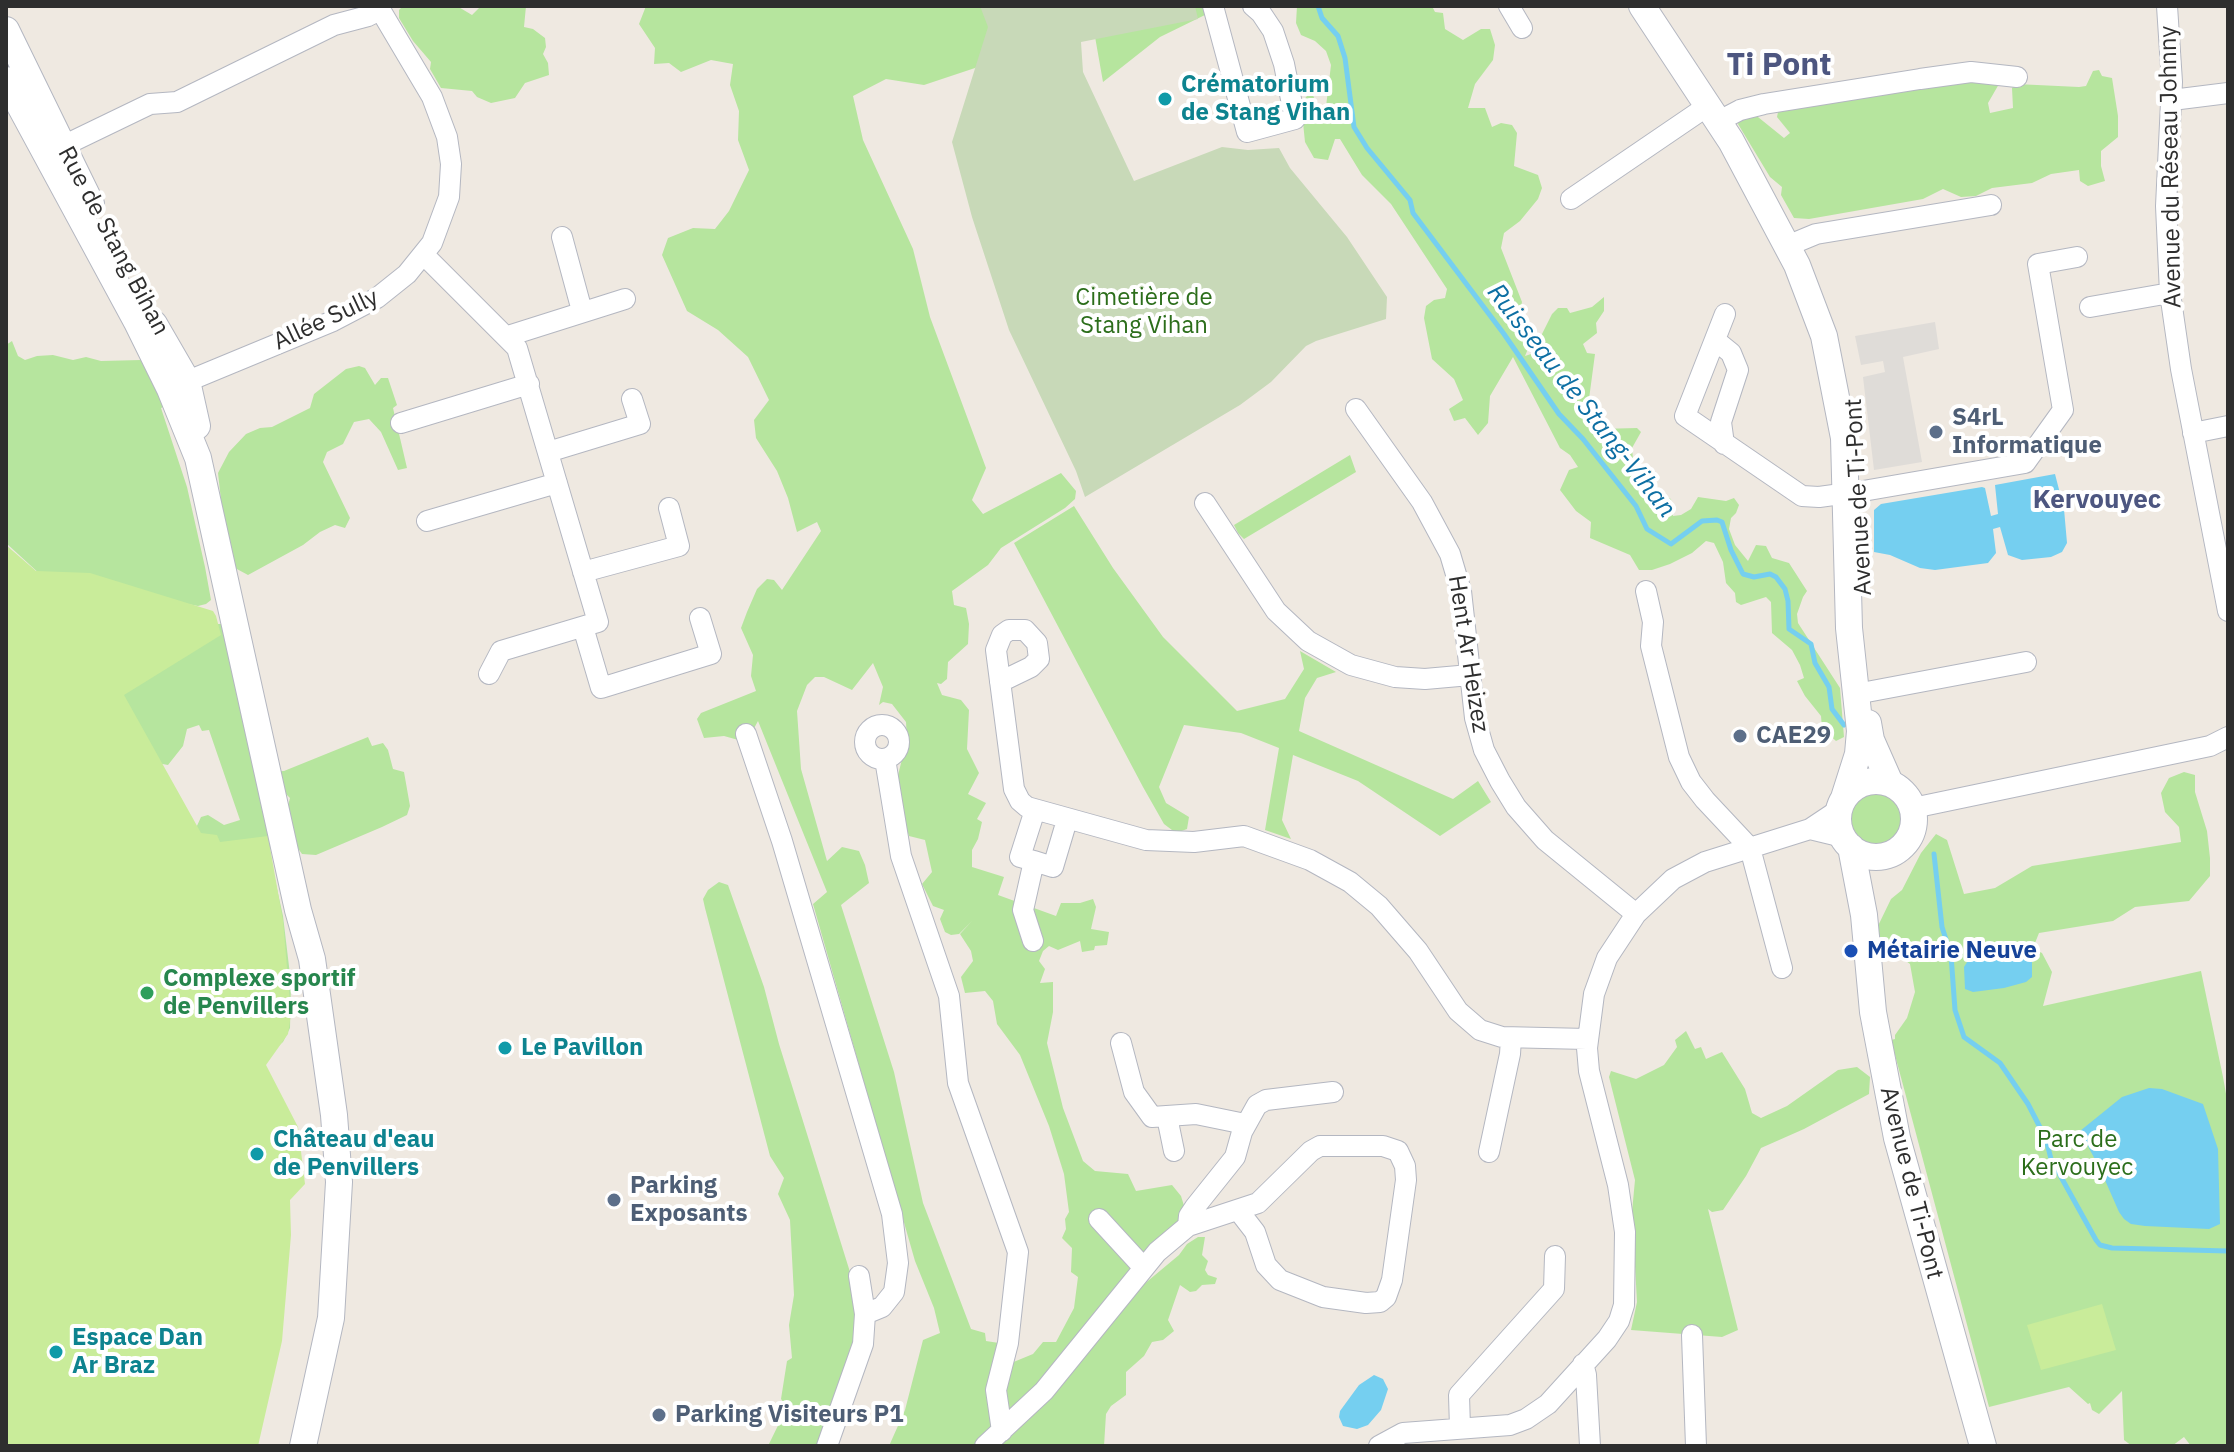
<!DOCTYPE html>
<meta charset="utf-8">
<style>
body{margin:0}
#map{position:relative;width:2234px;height:1452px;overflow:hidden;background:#efe9e1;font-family:"IBM Plex Sans",sans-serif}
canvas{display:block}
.frame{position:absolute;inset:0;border:8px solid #2e2e2e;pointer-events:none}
</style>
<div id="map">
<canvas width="2234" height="1452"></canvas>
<div class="frame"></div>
</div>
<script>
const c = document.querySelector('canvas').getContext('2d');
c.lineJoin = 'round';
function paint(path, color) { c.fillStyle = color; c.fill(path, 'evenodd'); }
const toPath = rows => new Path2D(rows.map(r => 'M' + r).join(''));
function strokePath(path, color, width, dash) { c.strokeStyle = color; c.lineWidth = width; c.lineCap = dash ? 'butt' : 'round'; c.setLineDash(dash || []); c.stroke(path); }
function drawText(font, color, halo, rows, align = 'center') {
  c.font = font + ' "IBM Plex Sans",sans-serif'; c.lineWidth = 8; c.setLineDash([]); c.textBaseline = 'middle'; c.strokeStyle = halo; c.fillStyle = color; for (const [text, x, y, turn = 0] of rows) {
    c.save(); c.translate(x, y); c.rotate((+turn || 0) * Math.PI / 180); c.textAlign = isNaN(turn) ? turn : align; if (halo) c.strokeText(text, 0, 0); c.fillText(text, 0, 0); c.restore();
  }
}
paint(toPath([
 [403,6,457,6,472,15,481,6,526,6,524,27,533,29,545,38,546,47,543,54,548,63,549,75,525,83,515,98,491,103,477,97,472,91,441,88,430,69,431,62,413,41,399,18,399,10],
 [646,6,982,6,1005,50,975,68,924,85,886,79,853,96,863,140,913,249,930,317,986,468,972,500,983,514,1061,473,1076,491,1075,499,1065,508,1001,548,988,565,952,591,954,605,966,608,969,624,968,644,948,662,947,679,941,684,937,683,942,695,961,700,969,710,967,749,979,773,968,794,986,803,977,819,982,822,978,839,972,850,972,867,1004,877,998,895,1056,916,1061,903,1080,903,1093,899,1096,907,1091,929,1109,932,1107,945,1095,946,1094,950,1082,952,1080,941,1058,950,1049,946,1043,951,1039,961,1045,969,1040,983,1053,982,1053,1012,1047,1043,1063,1108,1083,1161,1095,1171,1128,1174,1136,1191,1172,1185,1181,1196,1185,1209,1187,1218,1137,1290,1179,1255,1187,1244,1198,1237,1205,1237,1202,1255,1208,1261,1205,1270,1208,1275,1217,1278,1215,1284,1202,1285,1196,1291,1190,1292,1180,1285,1168,1320,1174,1331,1163,1340,1152,1342,1144,1356,1126,1372,1126,1395,1111,1406,1106,1414,1104,1446,889,1446,905,1410,923,1340,940,1333,934,1308,915,1261,813,904,827,892,758,721,752,732,742,741,724,736,704,738,697,719,701,713,756,691,751,676,753,655,741,628,747,612,757,589,767,579,774,580,782,590,821,531,817,522,797,532,788,498,777,471,756,438,754,420,769,400,748,357,718,330,687,311,662,255,668,238,693,228,715,229,729,211,749,170,738,140,739,111,730,85,733,64,711,60,681,72,669,63,654,64,655,48,639,24],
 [873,663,883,687,879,705,883,702,892,704,906,722,907,740,898,775,897,800,909,836,925,840,932,872,922,884,933,906,944,910,940,919,945,932,951,935,959,934,972,921,960,934,971,951,973,961,961,977,965,993,985,991,993,1001,997,1024,1020,1055,1049,1126,1064,1174,1069,1212,1065,1219,1066,1229,1062,1238,1072,1248,1071,1272,1078,1277,1074,1308,1056,1342,1043,1342,1033,1354,999,1368,999,1343,986,1341,985,1333,971,1329,923,1203,894,1072,841,905,869,883,865,865,859,851,842,847,827,861,801,769,797,711,807,685,815,677,824,677,852,690],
 [1106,6,1208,6,1209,13,1160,37,1103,82,1094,31],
 [1297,6,1432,6,1435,12,1443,13,1445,29,1463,40,1481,29,1490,29,1495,45,1493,60,1475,84,1468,108,1485,108,1492,127,1501,123,1512,125,1517,133,1514,166,1538,175,1542,188,1538,199,1520,221,1504,233,1501,248,1522,302,1519,315,1521,333,1528,337,1530,344,1525,356,1540,351,1539,340,1552,314,1558,308,1567,308,1570,313,1592,307,1604,297,1604,311,1596,323,1597,333,1583,344,1587,353,1595,354,1587,414,1599,429,1637,428,1641,432,1632,448,1633,459,1640,466,1654,492,1671,499,1673,516,1681,515,1691,509,1698,497,1726,501,1734,498,1739,505,1736,513,1731,518,1729,529,1735,545,1748,561,1756,545,1766,546,1772,558,1789,563,1807,591,1803,597,1797,614,1798,623,1840,688,1844,737,1836,741,1822,728,1821,716,1805,696,1797,681,1804,678,1800,665,1792,650,1772,633,1771,602,1766,597,1741,605,1736,602,1735,593,1726,583,1723,562,1714,543,1706,541,1692,553,1670,564,1652,570,1639,570,1630,555,1590,538,1591,522,1576,511,1560,490,1569,470,1578,467,1570,455,1560,448,1513,357,1490,396,1488,423,1478,435,1465,418,1454,421,1449,409,1463,400,1454,379,1432,359,1424,318,1426,306,1434,300,1445,298,1447,289,1391,204,1362,175,1340,139,1335,139,1328,160,1314,158,1305,142,1301,103,1307,96,1313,95,1319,112,1325,115,1331,65,1326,51,1315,41,1301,35,1296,23],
 [2099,70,2102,76,2112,78,2118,116,2118,137,2101,151,2101,166,2105,181,2088,186,2080,181,2079,170,2051,174,2032,183,1992,188,1976,196,1961,197,1943,189,1923,199,1809,219,1794,218,1781,195,1782,187,1770,177,1738,124,1742,114,1753,113,1784,138,1790,133,1777,117,1778,112,1965,80,1999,84,1988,103,1990,113,2013,108,2012,88,2016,84,2079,87,2086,86,2093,71],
 [12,341,18,356,25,360,37,356,53,355,73,360,86,357,101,361,141,360,166,406,161,408,187,487,205,567,211,600,206,604,198,606,42,576,6,543,6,345],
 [359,366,365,368,375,385,381,378,388,378,397,405,393,408,407,468,398,470,381,432,369,419,354,422,343,444,327,452,323,462,350,518,345,528,335,525,320,532,303,545,248,575,235,568,226,545,218,473,229,452,246,434,260,428,272,427,310,408,314,394,346,369],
 [1350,455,1356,472,1244,539,1238,533,1234,525],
 [1074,506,1113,568,1163,637,1237,711,1285,699,1304,669,1300,651,1336,672,1317,678,1305,698,1299,731,1453,799,1478,781,1491,802,1440,836,1358,781,1293,755,1282,820,1291,839,1265,830,1279,748,1241,733,1184,725,1159,787,1166,803,1189,817,1187,829,1176,833,1164,824,1143,787,1014,543],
 [212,624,226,624,263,772,284,771,368,737,372,746,383,743,388,750,393,769,404,772,410,806,407,815,382,827,316,855,302,854,290,837,285,817,290,798,284,792,281,838,268,848,283,916,291,983,290,1028,283,1042,275,1049,242,882,196,828,201,817,208,815,224,825,240,820,209,730,202,731,199,725,187,729,183,746,168,765,157,763,130,714,116,679],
 [2184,772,2195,775,2195,792,2207,831,2210,858,2210,876,2189,901,2135,907,2113,921,2039,933,2033,948,2042,953,2052,972,2043,1006,2201,971,2223,1077,2228,1105,2228,1446,2191,1446,2184,1437,2172,1446,2132,1446,2124,1440,2122,1391,2099,1414,2092,1410,2090,1403,2088,1404,2069,1387,1989,1407,1891,1040,1895,1039,1895,1035,1907,1018,1915,992,1910,964,1891,950,1879,954,1876,930,1891,899,1902,890,1921,853,1936,834,1947,840,1964,894,1995,888,2032,866,2181,842,2179,827,2165,812,2161,793,2169,778],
 '1850 818a26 26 0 1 1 52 0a26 26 0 1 1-52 0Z',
 [719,882,728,885,764,987,779,1044,859,1301,862,1322,827,1446,768,1446,787,1407,781,1399,787,1361,792,1358,789,1325,794,1295,790,1220,778,1194,784,1178,770,1156,705,908,703,899,708,890],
 [1686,1031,1695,1049,1701,1047,1706,1059,1722,1052,1745,1089,1752,1113,1761,1118,1787,1106,1838,1070,1857,1067,1870,1077,1869,1094,1804,1129,1761,1148,1746,1176,1723,1210,1712,1212,1708,1209,1738,1330,1722,1337,1631,1330,1637,1302,1632,1212,1635,1180,1609,1077,1611,1071,1636,1079,1664,1065,1677,1047,1675,1040]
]), '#b6e59e');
paint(toPath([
 [980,6,1195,6,1198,19,1081,42,1083,72,1134,181,1222,147,1248,150,1279,148,1290,168,1347,237,1387,297,1386,319,1316,341,1306,346,1271,382,1240,405,1085,497,1076,471,1009,330,972,217,952,142,988,27]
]), '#c8d9b8');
paint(toPath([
 [6,545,36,571,90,573,213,611,216,616,221,635,124,695,201,833,217,835,220,842,268,836,283,921,291,1014,288,1034,266,1065,298,1127,305,1184,290,1200,291,1235,282,1341,258,1446,6,1446],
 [2102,1304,2116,1350,2041,1370,2027,1325]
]), '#c9ec9a');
paint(toPath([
 [1935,322,1939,349,1903,357,1922,462,1874,470,1863,377,1885,372,1883,361,1861,365,1855,336]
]), '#dfdcd8');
paint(toPath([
 [2055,474,2064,509,2067,543,2062,552,2051,557,2022,560,2008,555,2000,527,1993,529,1996,553,1988,563,1935,570,1920,568,1890,555,1874,552,1874,510,1881,504,1982,487,1985,488,1991,516,1998,514,1995,485],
 [1977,957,2001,960,2026,957,2032,962,2032,977,2026,982,2004,988,1973,992,1965,989,1964,967,1969,959],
 [2149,1088,2162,1089,2203,1104,2218,1149,2220,1224,2209,1229,2145,1226,2131,1224,2124,1219,2119,1212,2101,1171,2080,1131,2122,1097],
 [1374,1375,1383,1379,1388,1389,1381,1410,1368,1425,1357,1429,1343,1426,1339,1417,1340,1411,1359,1385]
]), '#75cff0');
strokePath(toPath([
 [1318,6,1322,18,1338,36,1345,58,1354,127,1367,148,1410,200,1413,213,1504,334,1559,414,1583,439,1636,506,1647,529,1671,544,1702,521,1717,520,1722,522,1731,550,1743,574,1754,577,1770,574,1776,577,1785,589,1788,601,1789,629,1811,644,1815,663,1829,687,1832,709,1844,725],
 [1934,854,1942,927,1951,955,1955,1010,1964,1037,2000,1063,2028,1104,2046,1139,2051,1159,2096,1240,2100,1245,2112,1248,2228,1251]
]), '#75cff0', 5);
const minor = toPath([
 [1213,6,1247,132,1295,119,1284,64,1273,31,1261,13,1253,6],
 [1509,6,1522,28],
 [2167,6,2172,82,2166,206,2170,293,2181,369,2228,611],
 [2172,100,2228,93],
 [1719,121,1740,110,1764,104,1920,79,1971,72,2017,77],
 [63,146,150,104,177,102,334,25,368,16,380,10],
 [1571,199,1709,105],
 [562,237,582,311],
 [1787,246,1816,234,1991,205],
 [424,255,517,348,598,622,501,651,489,674],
 [2090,307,2170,293],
 [1725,314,1685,416,1802,496,1819,497,1863,491,2025,463,2063,410,2038,264,2077,257],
 [508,336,625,299],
 [1715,340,1731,353,1738,370,1721,422,1724,444],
 [176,386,333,321,377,298,407,274,432,243,449,197,451,164,447,137,432,97,378,6],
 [1356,409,1422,502,1450,554,1461,591,1475,718,1484,750,1500,781,1516,807,1545,840,1636,914],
 [401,423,529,384],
 [2193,433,2228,426],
 [548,452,640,424,632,399],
 [1205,503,1276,611,1308,641,1351,665,1395,677,1425,679,1470,675],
 [427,521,557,483],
 [583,572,679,546,669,508],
 [1646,591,1653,622,1651,646,1679,757,1691,782,1705,800,1750,848,1782,968],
 [583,627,601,688,711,654,700,618],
 [1000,682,1031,667,1039,659,1037,643,1025,630,1009,630,1002,635,996,650,1014,789,1020,801,1027,807,1146,840,1194,842,1244,836,1310,860,1350,882,1379,906,1418,951,1458,1011,1480,1030,1502,1037,1587,1039],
 [1856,694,2026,662],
 '865 742a17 17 0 1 1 34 0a17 17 0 1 1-34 0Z',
 [746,734,782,841,892,1214,898,1263,894,1292,882,1307,865,1314],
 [885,759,901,856,949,996,958,1083,1018,1252,1008,1343,996,1390,1002,1431],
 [1913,808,2210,746,2228,737],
 [1035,810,1020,857,1034,861,1053,867,1067,820],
 [1810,829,1843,837],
 [1033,941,1023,910,1034,861],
 [1121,1043,1134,1092,1152,1117,1196,1114,1245,1124],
 [1167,1117,1174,1151],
 [1489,1152,1510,1054,1511,1038],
 [1099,1219,1144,1268],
 [1188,1226,1189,1216,1195,1207,1235,1157,1242,1132,1257,1105,1266,1100,1333,1092],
 [1692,1335,1696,1446],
 [1583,1364,1586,1375,1590,1446],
 [1460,1428,1459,1395,1554,1289,1555,1256],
 [827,1446,863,1344,865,1314,859,1276],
 [985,1446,1044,1391,1157,1252,1188,1226,1258,1203,1311,1151,1320,1146,1383,1146,1398,1151,1405,1166,1406,1180,1392,1280,1386,1297,1380,1302,1366,1303,1323,1297,1280,1280,1266,1265,1255,1232,1238,1210],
 [1379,1446,1403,1433,1510,1425,1526,1419,1548,1404,1607,1339,1619,1321,1624,1305,1625,1232,1618,1185,1589,1071,1587,1048,1594,994,1607,958,1636,914,1673,879,1705,862,1810,829,1840,809]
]);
const tertiary = toPath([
 [1642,6,1731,141,1797,265,1824,336,1844,438,1849,628,1860,731,1858,754,1844,798],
 [6,30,91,204],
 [6,80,137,322,170,389,198,458,298,910,312,959,334,1115,339,1182,331,1318,303,1446],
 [154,324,187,381,197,426],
 [1868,723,1871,740,1890,783],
 '1838 819a38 38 0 1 1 76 0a38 38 0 1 1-76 0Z',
 [1851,847,1864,915,1873,1012,1897,1138,1983,1446]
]);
strokePath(minor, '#b4b7c1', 22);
strokePath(tertiary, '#b4b7c1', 28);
strokePath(minor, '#fff', 20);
strokePath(tertiary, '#fff', 26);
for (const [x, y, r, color] of [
 [1165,99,8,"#0f9aa8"],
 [1936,432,8,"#5c6f8a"],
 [1740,736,8,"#5c6f8a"],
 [1851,951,8,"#1a4fb4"],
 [147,993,8,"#2e9e5b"],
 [505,1048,8,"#0f9aa8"],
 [257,1154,8,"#0f9aa8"],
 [614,1200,8,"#5c6f8a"],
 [56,1352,8,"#0f9aa8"],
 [659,1415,8,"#5c6f8a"]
]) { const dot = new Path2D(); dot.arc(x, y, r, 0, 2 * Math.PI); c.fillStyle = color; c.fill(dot); strokePath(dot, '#fff', 3); }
drawText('bold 24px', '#0d838f', '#fff', [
 ["Crématorium",1181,85],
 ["de Stang Vihan",1181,113],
 ["Le Pavillon",521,1048],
 ["Château d'eau",273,1140],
 ["de Penvillers",273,1168],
 ["Espace Dan",72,1338],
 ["Ar Braz",72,1366]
], 'left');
drawText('24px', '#2e2e2e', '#fff', [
 ["Avenue du Réseau Johnny",2171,167,-91],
 ["Rue de Stang Bihan",113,241,62],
 ["Allée Sully",326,320,-25],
 ["Avenue de Ti-Pont",1859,497,-93],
 ["Hent Ar Heizez",1468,654,81],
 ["Avenue de Ti-Pont",1911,1183,76]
]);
drawText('24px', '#2c6e1b', '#fff', [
 ["Cimetière de",1144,298],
 ["Stang Vihan",1144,326],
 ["Parc de",2077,1140],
 ["Kervouyec",2077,1168]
]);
drawText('bold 24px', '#4e5e75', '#fff', [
 ["S4rL",1952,418],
 ["Informatique",1952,446],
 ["CAE29",1756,736],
 ["Parking",630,1186],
 ["Exposants",630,1214],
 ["Parking Visiteurs P1",675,1415]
], 'left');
drawText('bold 24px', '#164399', '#fff', [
 ["Métairie Neuve",1867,951]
], 'left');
drawText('bold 24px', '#27864d', '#fff', [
 ["Complexe sportif",163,979],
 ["de Penvillers",163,1007]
], 'left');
drawText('italic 26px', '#0d6fa3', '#fff', [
 ["Ruisseau de Stang-Vihan",1581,401,52]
]);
drawText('bold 26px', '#4d5680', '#fff', [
 ["Kervouyec",2097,500]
]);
drawText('bold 32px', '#4d5680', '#fff', [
 ["Ti Pont",1779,66]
]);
</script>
